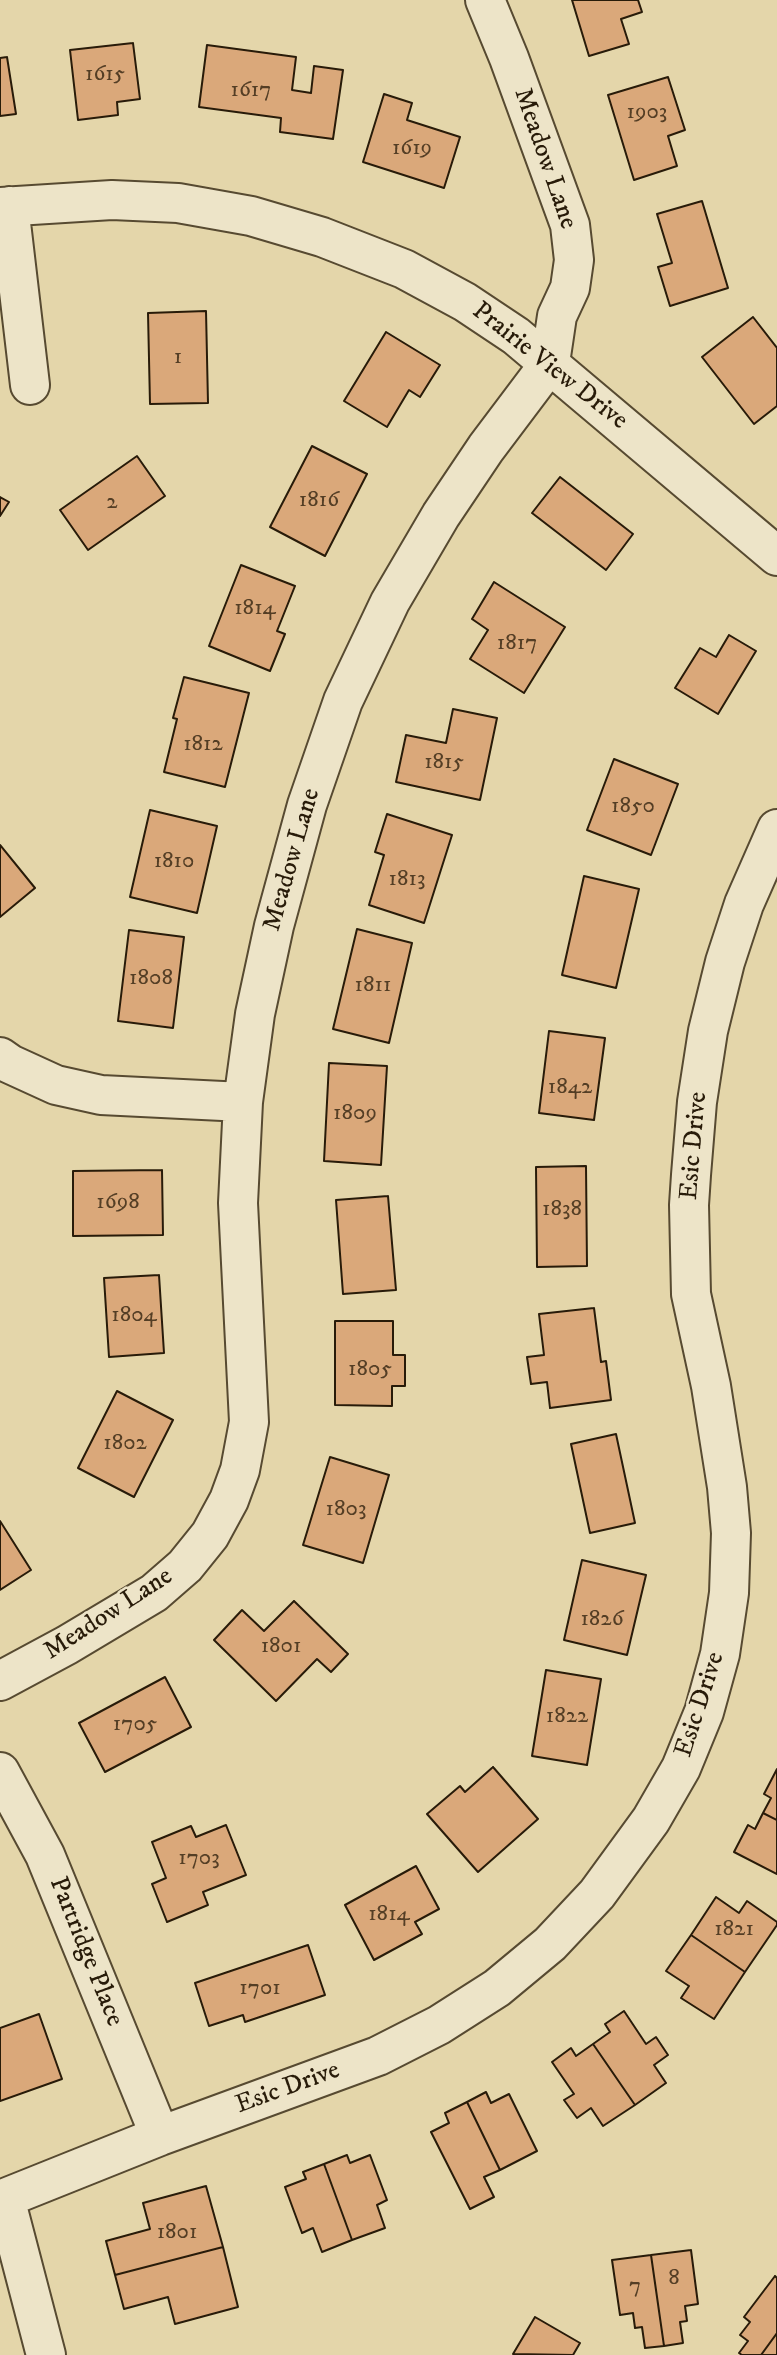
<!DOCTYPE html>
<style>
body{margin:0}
canvas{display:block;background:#e4d6aa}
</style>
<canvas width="777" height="2355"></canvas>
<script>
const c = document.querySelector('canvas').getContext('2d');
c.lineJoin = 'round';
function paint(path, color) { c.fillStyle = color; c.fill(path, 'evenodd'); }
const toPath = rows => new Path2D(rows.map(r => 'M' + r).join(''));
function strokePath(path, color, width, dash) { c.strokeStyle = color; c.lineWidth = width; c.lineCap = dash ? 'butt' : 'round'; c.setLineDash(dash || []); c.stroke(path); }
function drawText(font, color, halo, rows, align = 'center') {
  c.font = font + ' "IM FELL DW Pica",serif'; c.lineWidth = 5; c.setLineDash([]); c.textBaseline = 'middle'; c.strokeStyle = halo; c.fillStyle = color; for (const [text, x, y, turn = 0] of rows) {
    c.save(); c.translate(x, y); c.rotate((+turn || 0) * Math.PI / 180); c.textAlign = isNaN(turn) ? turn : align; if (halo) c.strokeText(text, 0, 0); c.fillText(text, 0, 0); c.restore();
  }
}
const building = toPath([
 [572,0,638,0,642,12,621,19,629,44,589,56,572,0],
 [133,43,140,99,117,102,118,115,78,120,70,50,133,43],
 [207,45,296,57,292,90,311,93,314,66,343,70,333,139,280,132,281,118,199,107,207,45],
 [7,57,16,114,0,116,0,58,7,57],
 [668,77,685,130,668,136,677,166,634,180,608,95,668,77],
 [384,94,412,103,407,120,460,137,444,188,363,162,384,94],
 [702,201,728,288,670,306,658,267,672,263,657,214,702,201],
 [206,311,208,403,150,404,148,313,206,311],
 [753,317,777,348,777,406,754,424,702,357,753,317],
 [386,332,440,365,420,397,409,390,387,427,344,401,386,332],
 [312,446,367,474,325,556,270,527,312,446],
 [137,456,165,496,88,550,60,510,137,456],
 [560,477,633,534,606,570,532,513,560,477],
 [0,497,9,502,0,516,0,497],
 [241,565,295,586,277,631,285,634,270,671,209,646,241,565],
 [494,582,565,627,524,693,470,659,488,630,472,619,494,582],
 [729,635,756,651,718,714,675,688,700,648,716,657,729,635],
 [184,677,249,693,225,787,164,772,177,719,173,718,184,677],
 [453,709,497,718,480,800,396,782,406,735,446,743,453,709],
 [614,759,678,784,651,855,587,830,614,759],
 [150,810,217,826,197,913,130,897,150,810],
 [387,814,452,835,424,923,369,905,384,855,375,852,387,814],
 [0,845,35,888,0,917,0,845],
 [584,876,639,889,616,988,562,975,584,876],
 [357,929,412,943,389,1043,333,1029,357,929],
 [129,930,184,937,173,1028,118,1021,129,930],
 [549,1031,605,1038,594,1120,539,1113,549,1031],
 [329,1063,387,1066,381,1165,324,1161,329,1063],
 [586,1166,587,1266,537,1267,536,1167,586,1166],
 [162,1170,163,1235,73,1236,73,1171,162,1170],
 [388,1196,396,1290,343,1294,336,1200,388,1196],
 [159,1275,164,1353,109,1357,104,1278,159,1275],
 [594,1308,601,1362,606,1361,611,1400,550,1408,547,1382,531,1384,527,1357,544,1355,539,1314,594,1308],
 [335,1321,393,1321,393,1355,405,1355,405,1386,392,1386,392,1406,335,1405,335,1321],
 [117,1391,173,1420,134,1497,78,1468,117,1391],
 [616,1434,635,1523,590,1533,571,1444,616,1434],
 [330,1457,389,1475,363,1563,303,1545,330,1457],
 [0,1521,31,1570,0,1590,0,1521],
 [582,1560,646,1575,627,1655,564,1640,582,1560],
 [294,1601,348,1654,331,1672,317,1659,276,1701,214,1640,242,1610,264,1631,294,1601],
 [546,1670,601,1679,587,1765,532,1756,546,1670],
 [165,1677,191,1727,105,1772,79,1723,165,1677],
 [493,1767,538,1819,478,1872,427,1814,460,1786,465,1792,493,1767],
 [777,1769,777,1820,763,1813,771,1798,764,1794,777,1769],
 [763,1813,777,1820,777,1874,734,1852,748,1825,755,1829,763,1813],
 [226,1825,246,1875,203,1892,208,1905,167,1922,152,1884,166,1878,152,1842,191,1826,196,1837,226,1825],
 [416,1866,439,1909,415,1922,422,1934,374,1960,345,1905,416,1866],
 [716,1897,739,1913,747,1901,777,1922,777,1925,745,1972,691,1935,716,1897],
 [691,1935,745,1972,714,2019,681,1998,689,1986,666,1971,691,1935],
 [308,1945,325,1995,245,2022,243,2015,209,2026,195,1983,308,1945],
 [624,2011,646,2044,656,2037,668,2055,654,2065,666,2083,635,2105,593,2044,610,2032,605,2024,624,2011],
 [39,2014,62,2079,0,2101,0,2028,39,2014],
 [593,2044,635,2105,603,2126,591,2108,577,2118,564,2100,574,2094,552,2062,571,2048,576,2056,593,2044],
 [486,2092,491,2103,509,2094,537,2151,500,2170,467,2102,486,2092],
 [467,2102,500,2170,484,2177,494,2197,470,2209,431,2132,449,2123,445,2113,467,2102],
 [347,2155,350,2163,370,2155,387,2200,377,2205,385,2228,352,2240,324,2164,347,2155],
 [324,2164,352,2240,322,2252,313,2228,302,2233,285,2187,306,2179,303,2172,324,2164],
 [206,2186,223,2247,115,2275,106,2241,150,2229,143,2203,206,2186],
 [223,2247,238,2307,175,2324,168,2297,124,2309,115,2275,223,2247],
 [691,2250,698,2304,685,2306,687,2321,680,2322,683,2343,664,2346,651,2255,691,2250],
 [651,2255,664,2346,645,2348,642,2327,635,2328,633,2313,620,2315,612,2260,651,2255],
 [775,2276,777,2278,777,2333,761,2355,742,2355,739,2353,748,2341,740,2335,750,2322,744,2317,775,2276],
 [535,2317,580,2343,573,2355,513,2354,535,2317],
 [777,2333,777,2355,761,2355,777,2333]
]);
paint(building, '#daa87a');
strokePath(building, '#281b09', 2);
const minor = toPath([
 [9,206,30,385],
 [0,207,112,200,178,203,251,216,322,237,404,269,465,302,516,336,777,556],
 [0,1057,10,1064,56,1085,101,1095,243,1102],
 [0,1681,67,1645,154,1593,185,1566,210,1535,229,1500,240,1470,249,1422,238,1203,243,1102,255,1014,274,926,307,805,343,701,390,602,441,515,486,448,550,363,557,316,570,288,574,260,570,225,509,58,485,0],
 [0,1772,45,1855,160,2136],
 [5,2198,46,2355],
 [0,2200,160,2136,378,2056,439,2025,497,1988,550,1944,597,1894,651,1820,681,1768,704,1712,720,1654,729,1593,731,1533,727,1487,711,1386,691,1294,689,1205,691,1175,697,1102,708,1031,725,962,744,904,777,829]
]);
strokePath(minor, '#574a31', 42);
strokePath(minor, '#ede4c8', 38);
drawText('23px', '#543e25', null, [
 ["1615",105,75],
 ["1617",251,91],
 ["1903",647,113],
 ["1619",412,149],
 ["1",178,358],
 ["1816",319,501],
 ["2",112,503],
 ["1814",255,609],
 ["1817",517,644],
 ["1812",203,745],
 ["1815",444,763],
 ["1850",633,807],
 ["1810",174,862],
 ["1813",407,880],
 ["1808",151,979],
 ["1811",373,986],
 ["1842",570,1088],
 ["1809",355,1114],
 ["1698",118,1203],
 ["1838",562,1210],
 ["1804",134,1316],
 ["1805",370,1370],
 ["1802",125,1444],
 ["1803",346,1510],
 ["1826",602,1620],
 ["1801",281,1647],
 ["1822",567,1717],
 ["1705",135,1725],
 ["1703",199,1859],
 ["1814",389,1915],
 ["1821",734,1930],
 ["1701",260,1989],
 ["1801",177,2233],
 ["8",674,2279],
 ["7",635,2287]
]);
drawText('26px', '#281b09', '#ede4c8', [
 ["Meadow Lane",544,159,71],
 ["Prairie View Drive",549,367,38],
 ["Meadow Lane",293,860,-74],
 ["Esic Drive",695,1146,-85],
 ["Meadow Lane",109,1615,-33],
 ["Esic Drive",701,1705,-72],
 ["Partridge Place",85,1952,68],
 ["Esic Drive",288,2089,-20]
]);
</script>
